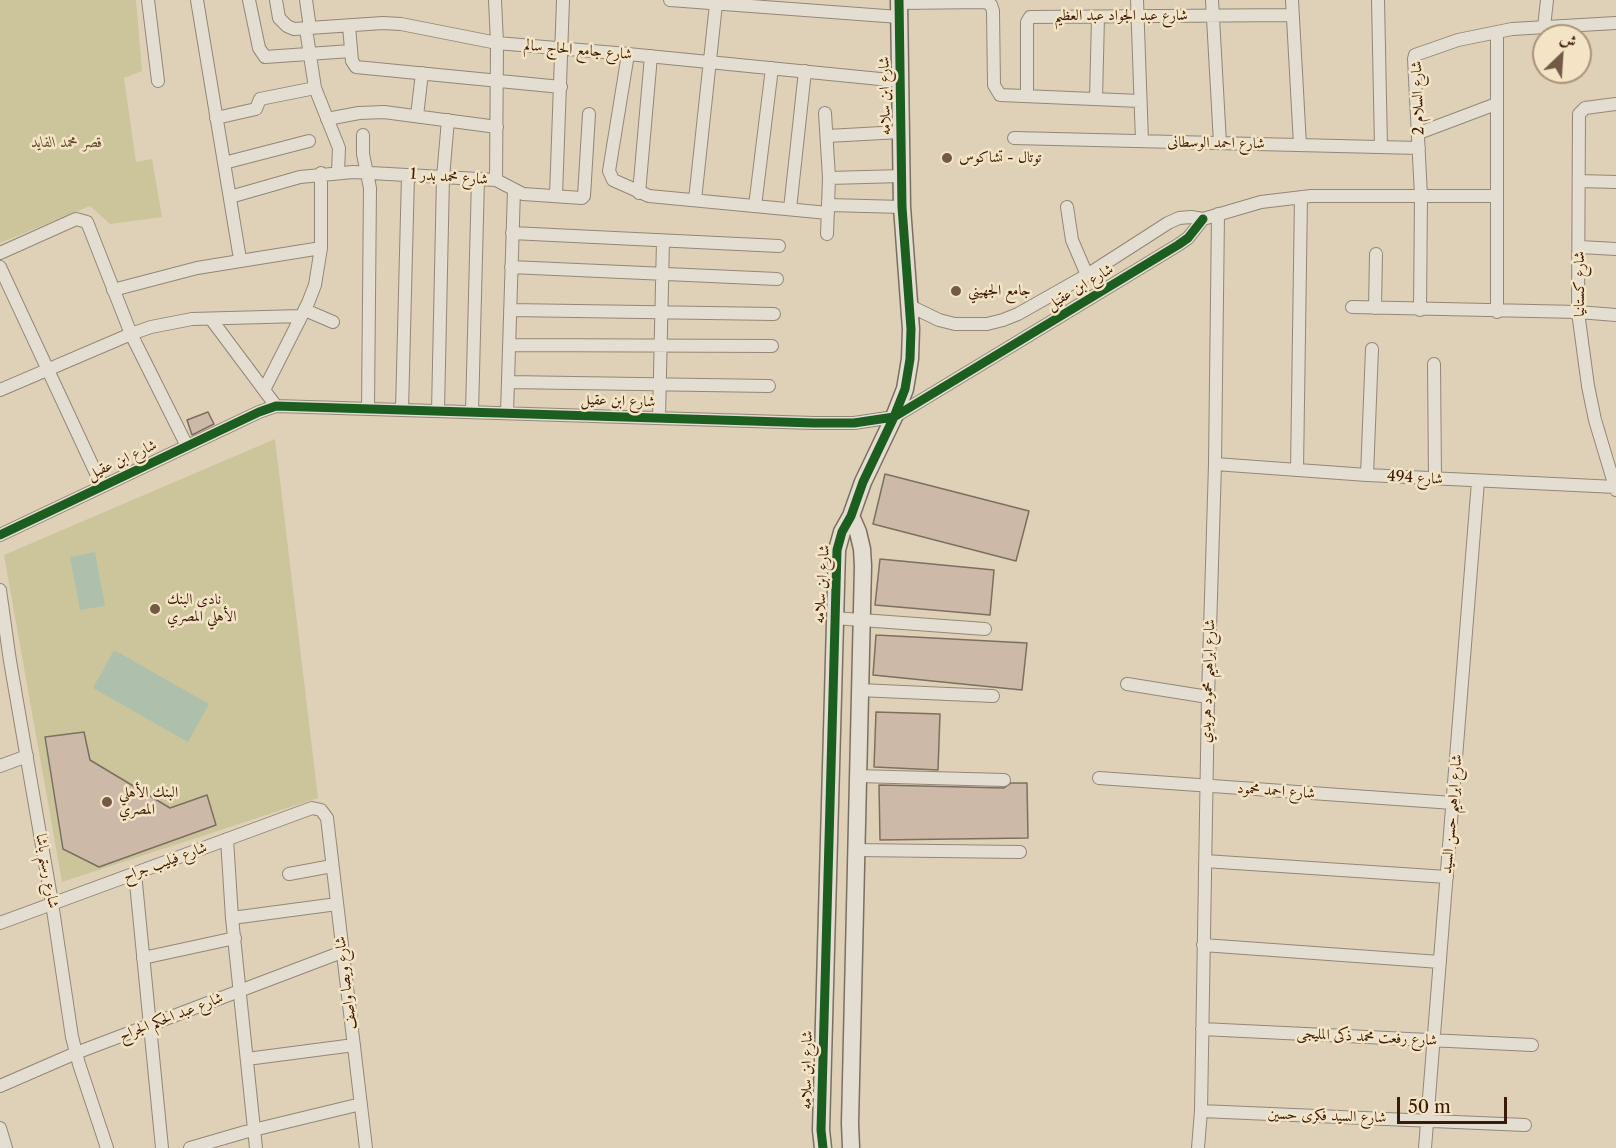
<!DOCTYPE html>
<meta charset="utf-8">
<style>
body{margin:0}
#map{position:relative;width:1616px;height:1148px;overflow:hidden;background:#ded1b8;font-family:"Libre Caslon Text",Amiri,serif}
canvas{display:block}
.north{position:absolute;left:1532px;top:24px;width:60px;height:60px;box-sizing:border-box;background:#f4e4c6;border:2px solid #aa937a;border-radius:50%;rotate:25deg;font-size:16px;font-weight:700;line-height:24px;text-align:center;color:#3a1a08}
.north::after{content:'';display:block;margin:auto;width:21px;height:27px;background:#735a46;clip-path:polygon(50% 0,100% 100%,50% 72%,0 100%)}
.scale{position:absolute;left:1397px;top:1097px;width:110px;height:27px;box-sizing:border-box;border:3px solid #3a1a08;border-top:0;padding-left:8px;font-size:18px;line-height:21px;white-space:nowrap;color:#3a1a08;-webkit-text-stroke:4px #f4e4c6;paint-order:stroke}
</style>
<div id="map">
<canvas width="1616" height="1148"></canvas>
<div class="north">ش</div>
<div class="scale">50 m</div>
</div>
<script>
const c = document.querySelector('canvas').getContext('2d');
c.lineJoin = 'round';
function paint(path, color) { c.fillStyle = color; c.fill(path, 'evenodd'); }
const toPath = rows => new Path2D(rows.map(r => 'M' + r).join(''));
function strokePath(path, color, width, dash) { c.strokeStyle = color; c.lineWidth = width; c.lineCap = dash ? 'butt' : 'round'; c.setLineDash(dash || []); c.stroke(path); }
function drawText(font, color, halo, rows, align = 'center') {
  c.font = font + ' "Libre Caslon Text",Amiri,serif'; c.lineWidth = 5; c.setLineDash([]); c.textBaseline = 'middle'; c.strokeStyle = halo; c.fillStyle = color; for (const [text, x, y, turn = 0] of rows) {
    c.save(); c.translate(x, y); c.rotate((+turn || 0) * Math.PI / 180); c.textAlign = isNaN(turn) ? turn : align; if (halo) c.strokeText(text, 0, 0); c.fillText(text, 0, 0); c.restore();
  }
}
paint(toPath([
 [0,0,136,0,142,71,124,78,136,162,152,159,162,217,110,224,90,206,0,243],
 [275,439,318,798,62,882,4,555]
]), '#ccc59b');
paint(toPath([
 [95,552,105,606,80,610,70,557],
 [114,650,209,704,188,742,93,688]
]), '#aec0ab');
const building = toPath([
 [208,412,214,424,192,435,187,420,208,412],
 [885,474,1029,511,1016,561,873,524,885,474],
 [880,559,994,570,990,615,875,605,880,559],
 [876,635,1027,643,1022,690,873,675,876,635],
 [876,712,940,714,938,770,874,767,876,712],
 [84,732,90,760,170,808,207,795,216,825,99,867,63,849,45,737,84,732],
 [1011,783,1027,783,1028,838,880,840,879,785,1004,788,1011,783]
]);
paint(building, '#cdb9a7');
strokePath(building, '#7b6f60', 1.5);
const street = toPath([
 [148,0,158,81],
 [197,0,240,259],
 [249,0,259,48,265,57,351,51],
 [276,0,279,18,287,26,294,29,383,23,401,24,497,43,628,54,900,81],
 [306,0,310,28],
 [495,0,497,43,496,180],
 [670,0,899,17],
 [1137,0,1142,141],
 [1212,0,1220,143],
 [1292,0,1300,145],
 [1378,0,1381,147],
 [899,3,985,2,991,5,993,11,994,85,1000,95,1140,101],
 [349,26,352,61,356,67,561,87],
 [1544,27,1547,0],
 [306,29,315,88,339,148,338,172],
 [1497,32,1497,312],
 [628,54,609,171,613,180,649,196,828,213],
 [1027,96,1027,22,1030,17,1292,15],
 [1096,99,1098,17],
 [1616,104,1585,108,1579,114,1578,312,1588,386,1595,420,1616,490],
 [825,113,829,178,827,234],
 [417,116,422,73],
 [216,118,256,109,260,99,315,88],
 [327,119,359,113,384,112,497,127],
 [1419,133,1496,104],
 [363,135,363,154,370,188,368,409],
 [827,136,901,132],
 [1014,138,1419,148],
 [224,163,309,141],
 [829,178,902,176],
 [1579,181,1616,182],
 [639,193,651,56],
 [556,196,563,0],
 [230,197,300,177,353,172,496,180,523,194,582,198,584,196,589,114],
 [695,200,716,4],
 [829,205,902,207],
 [755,206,772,68],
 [1067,207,1072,240,1087,275],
 [790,209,805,71],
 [512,233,779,246],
 [1580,247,1616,249],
 [0,253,76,219,87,222,131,334,187,446],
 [0,267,102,486],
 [511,267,777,279],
 [113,290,197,268,321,248],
 [910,306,939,320,955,324,987,324,1003,320,1018,314,1087,275,1168,223,1179,218,1191,217,1203,219,1261,202,1311,196,1497,196],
 [1352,307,1578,312,1616,315],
 [1375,308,1376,254],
 [305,310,333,322],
 [510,310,774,314],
 [1420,310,1421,196,1414,59,1415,55,1458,40,1512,29,1616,23],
 [211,319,276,406],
 [509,345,772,346],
 [1434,364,1435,478],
 [508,382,769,386],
 [0,390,131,334,151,327,192,319,301,316],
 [264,390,308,303,315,285,321,248,321,173],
 [402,410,408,175],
 [438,411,443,177,448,120],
 [472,412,478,179],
 [507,413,514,190],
 [659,418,663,241],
 [1215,464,1367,475,1616,487],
 [1297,470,1301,197],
 [1367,475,1372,349],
 [0,535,259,412,276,406,814,423,854,423,894,417,1178,245,1188,238,1203,219],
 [0,590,10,661,52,903,72,1037,79,1064,107,1148],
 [834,618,985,629],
 [1127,684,1208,697],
 [859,690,993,696],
 [0,766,27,756],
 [857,776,1004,780],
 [1099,778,1453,803],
 [227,839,232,918,256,1148],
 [856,850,1020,852],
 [1205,861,1447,877],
 [135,873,162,1148],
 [289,874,332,866],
 [232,918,337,904],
 [0,923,312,808,321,810,327,818,366,1148],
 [1203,945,1440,962],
 [143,958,235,938],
 [1202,1029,1532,1045],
 [247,1059,354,1045],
 [0,1086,76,1053,342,952],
 [1201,1111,1525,1125],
 [0,1128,6,1148],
 [190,1148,245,1132,361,1104],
 [1198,1148,1201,1111,1208,697,1215,464,1218,214],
 [1425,1148,1478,481]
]);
const secondary = toPath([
 [851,516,858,532,862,549,863,566,850,1123,851,1148],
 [823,1148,821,1130,837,550,842,532,851,516,863,482,894,417,905,389,910,359,911,329,902,207,899,0]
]);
strokePath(street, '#938777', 14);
strokePath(secondary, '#7b6f60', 19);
strokePath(street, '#e4ddd1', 12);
strokePath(secondary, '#e4ddd1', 16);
strokePath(toPath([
 [0,535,259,412,276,406,814,423,854,423,894,417,1178,245,1188,238,1203,219],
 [823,1148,821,1130,837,550,842,532,851,516,863,482,894,417,905,389,910,359,911,329,902,207,899,0]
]), '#1b5e20', 9);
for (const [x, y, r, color] of [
 [947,158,6,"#735a46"],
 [956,291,6,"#735a46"],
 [155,609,6,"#735a46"],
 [107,802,6,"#735a46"]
]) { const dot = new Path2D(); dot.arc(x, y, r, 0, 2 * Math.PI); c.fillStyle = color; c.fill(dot); strokePath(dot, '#f4e4c6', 2); }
drawText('15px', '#3a1a08', '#f4e4c6', [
 ["شارع عبد الجواد عبد العظيم",1121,16],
 ["شارع جامع الحاج سالم",578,50,5],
 ["شارع ابن سلامه",885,96,-91],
 ["شارع السلام 2",1418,98,-92],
 ["شارع احمد الوسطانى",1216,143,1],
 ["شارع محمد بدر 1",449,177,4],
 ["شارع كستانيا",1580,284,-90],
 ["شارع ابن عقيل",1080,287,-31],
 ["شارع ابن عقيل",618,401,2],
 ["شارع ابن عقيل",122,460,-25],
 ["شارع 494",1415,478,3],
 ["شارع ابن سلامه",822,584,-86],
 ["شارع ابراهيم محمود هريدي",1208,681,-88],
 ["شارع احمد محمود",1276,791,4],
 ["شارع ابراهيم حسن السيد",1452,814,-85],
 ["شارع فيليب جراح",165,862,-20],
 ["شارع رستم باشا",47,871,80],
 ["شارع ويصا واصف",346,983,-97],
 ["شارع عبد الحكم الجراح",171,1017,-21],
 ["شارع رفعت محمد ذكى المليجى",1367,1037,3],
 ["شارع ابن سلامه",807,1070,-89],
 ["شارع السيد فكرى حسين",1327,1116,2]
]);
drawText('italic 15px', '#624b2d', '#f4e4c6', [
 ["قصر محمد الفايد",67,143]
]);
drawText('15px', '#3a1a08', '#f4e4c6', [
 ["توتال - تشاكوس",959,158],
 ["جامع الجهيني",968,291],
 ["نادي البنك",167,600],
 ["الأهلي المصري",167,617],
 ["البنك الأهلي",119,793],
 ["المصري",119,810]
], 'left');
</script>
